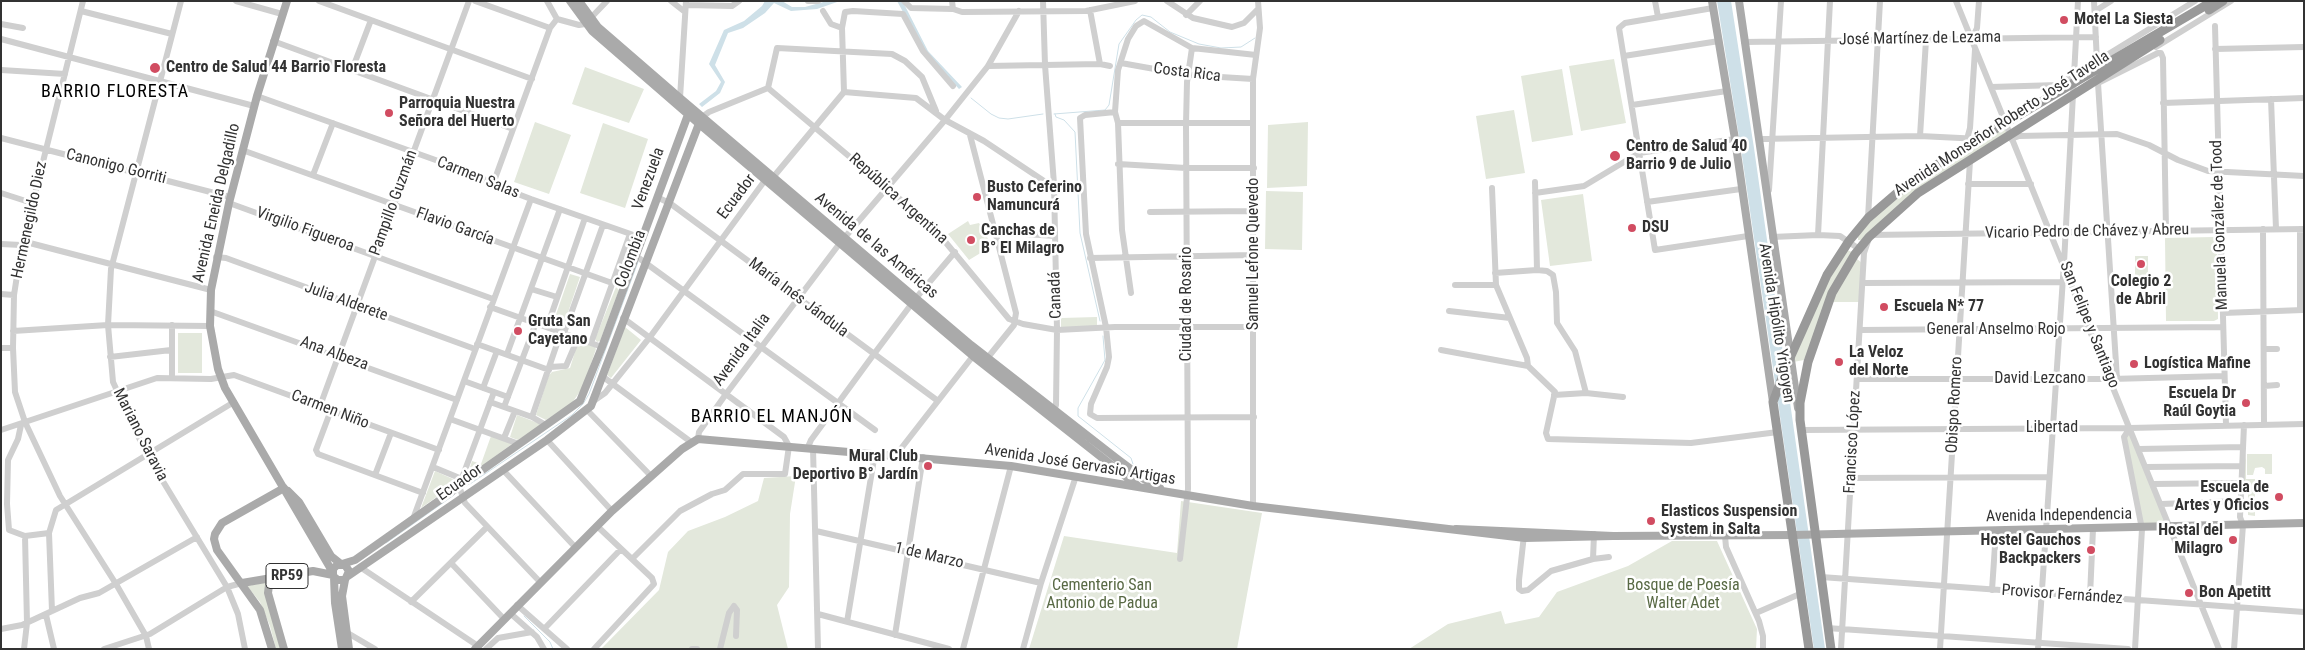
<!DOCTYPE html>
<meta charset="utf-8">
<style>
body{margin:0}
#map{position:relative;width:2305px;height:650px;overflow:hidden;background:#fff;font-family:"Roboto Condensed",sans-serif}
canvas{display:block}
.frame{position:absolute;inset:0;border:2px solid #323232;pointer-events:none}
</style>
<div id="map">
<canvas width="2305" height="650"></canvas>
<div class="frame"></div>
</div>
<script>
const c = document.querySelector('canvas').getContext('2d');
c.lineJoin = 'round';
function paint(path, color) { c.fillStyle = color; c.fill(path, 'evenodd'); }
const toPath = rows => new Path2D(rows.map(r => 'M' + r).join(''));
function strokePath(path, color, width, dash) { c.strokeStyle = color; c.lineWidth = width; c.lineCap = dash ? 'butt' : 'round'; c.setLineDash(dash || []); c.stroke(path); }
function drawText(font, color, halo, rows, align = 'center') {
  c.font = font + ' "Roboto Condensed",sans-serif'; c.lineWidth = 5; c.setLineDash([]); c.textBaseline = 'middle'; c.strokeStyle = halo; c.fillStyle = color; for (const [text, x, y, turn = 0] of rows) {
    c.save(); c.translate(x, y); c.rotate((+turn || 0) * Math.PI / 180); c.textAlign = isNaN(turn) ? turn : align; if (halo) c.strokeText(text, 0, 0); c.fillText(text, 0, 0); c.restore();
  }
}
paint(toPath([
 [1614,59,1626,123,1581,131,1569,66],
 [585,67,644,89,629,123,572,104],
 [1562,69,1573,135,1532,142,1521,76],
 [1514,110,1525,173,1486,179,1476,116],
 [535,122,571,135,549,194,514,182],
 [1308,122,1307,186,1267,188,1268,125],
 [603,123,648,139,625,208,580,193],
 [2002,128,2006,128,2008,133,1918,189,1861,240,1858,240,1858,235,1871,219,1905,190],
 [1266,191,1303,192,1302,250,1265,249],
 [1583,194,1592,261,1550,266,1541,200],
 [968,221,970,225,979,223,992,246,969,260,948,234],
 [2213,237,2217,239,2218,319,2214,321,2166,321,2165,238],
 [632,239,637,242,622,283,618,285,616,281],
 [1847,250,1852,252,1804,360,1793,362,1828,279],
 [2135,256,2148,256,2148,278,2135,279],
 [1857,259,1862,263,1859,302,1832,302,1836,291],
 [570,274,580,277,562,330,552,326],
 [616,287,619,290,600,341,597,342,595,339],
 [1097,317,1097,326,1061,328,1061,318],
 [625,327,641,340,611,378,607,375],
 [178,333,202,333,202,373,178,373],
 [578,342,594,346,596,349,583,387,572,403,546,420,536,415,549,375,552,372,570,368],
 [517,415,538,423,541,425,518,440,510,437],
 [2130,431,2167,523,2143,523,2125,438],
 [491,436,512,444,467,477,472,461,481,464],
 [2246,452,2246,479,2255,479,2255,516,2248,515,2248,491,2242,486],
 [2247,454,2272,454,2272,474,2265,474,2265,469,2262,467,2255,468,2253,475,2247,475],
 [435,471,455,480,455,484,421,508],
 [796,476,790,514,789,587,777,605,788,649,601,649,659,590,668,552,688,531,725,517,758,501,764,478],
 [1181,501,1262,513,1237,649,1029,649,1064,536,1177,553],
 [1672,541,1717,541,1757,629,1756,649,1409,649,1448,624,1501,611,1505,624,1539,617,1557,592,1628,566],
 [269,582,282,649,276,649,270,626,260,602,247,586]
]), '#e3e8dc');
paint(toPath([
 [765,1,782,1,792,7,805,7,827,1,840,1,817,9,791,11,774,3,765,13,743,28,728,33,715,65,725,82,720,93,702,107,699,104,716,91,721,82,709,64,724,30,744,21,762,6],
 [897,1,903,2,928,51,962,87,959,89,925,52],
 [1717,1,1731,1,1754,148,1825,649,1814,649,1741,149]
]), '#cee0e8');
strokePath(toPath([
 [971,98,991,114,999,118,1008,119,1043,114],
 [1054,114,1105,110,1109,105,1119,44,1136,20,1142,15,1151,17,1170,32,1199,44,1221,48,1241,47,1255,38],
 [1055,114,1056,117,1064,120,1075,132,1080,233,1100,321],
 [1103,336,1105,360,1078,408,1078,416,1131,458,1133,464],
 [470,484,572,415,583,404,589,394,638,262],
 [386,543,454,495],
 [524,616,550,642,553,649]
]), '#cee0e8', 1);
strokePath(toPath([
 [83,1,21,250,14,295,13,348,15,392,25,422,60,496,116,584,146,636,149,649],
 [181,1,111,269,108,325,113,382,147,455,227,587,238,614,245,649],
 [236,1,282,14],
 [319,1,532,79],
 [475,1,550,28,557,19,579,25,585,24,607,1],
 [547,1,557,19],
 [671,1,685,12],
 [808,1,818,1],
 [904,1,911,8,953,9,962,12,1086,11,1135,1],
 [952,1,953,9],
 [1043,1,1045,65,1054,184,1057,330,1056,405,1053,414],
 [1167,1,1193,18,1232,27,1244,23,1258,9],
 [1655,1,1658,17],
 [1956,1,2219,649],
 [2094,1,2097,62],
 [686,5,732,6,739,1],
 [1713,8,1625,23,1619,28,1655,250,1748,236],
 [1090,10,1100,64],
 [81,11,172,34],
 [823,11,831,24,842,28],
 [2095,11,2111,1],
 [1186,15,1200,1],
 [1,24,23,28],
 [2215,26,2226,425],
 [1,39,254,106],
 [1972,39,1977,28,1979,1],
 [273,41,513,129],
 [1744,42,2096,37],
 [2156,47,2231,1],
 [2215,49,2304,47],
 [1624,56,1719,41],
 [1121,63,1188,75,1253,79],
 [988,66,1100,64,1110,66],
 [1,70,65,74],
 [352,70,371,20],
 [953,86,923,51,903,14,853,11,845,12,842,28,844,92,916,98,945,120,984,141,1044,181,1054,184],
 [1991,87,2058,85,2195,1],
 [768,88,933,227,1009,319,1023,324,1057,330,1115,327,1254,327],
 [257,96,469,172,502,188,531,199,642,238],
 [680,98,686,1],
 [2271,99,2276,229],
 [2163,103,2304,98],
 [1632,105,1727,91],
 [1115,112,1085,115,1080,118,1086,234,1106,327,1109,357,1107,367,1091,404,1090,414,1097,418,1254,417],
 [702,117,709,112,768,88,777,48,892,54,905,61,922,77,936,111],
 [1118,123,1253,123],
 [970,135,1016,313,1014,325,985,361],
 [1920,136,1926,40],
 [1,138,230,197],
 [1759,139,1920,136,1980,139],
 [1967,139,1970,128,1975,50],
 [2011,139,2019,136,2117,134,2149,145,2178,160,2208,171,2304,176],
 [242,150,612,283],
 [1118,164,1186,168,1254,168],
 [313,175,333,123],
 [1535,182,1537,270],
 [493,184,550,28],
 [1968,184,2031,184],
 [1492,188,1496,285,1527,358,1528,366,1555,392,1546,433,1548,439,1691,443,1778,432],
 [1769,190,1781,1],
 [1,193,32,203],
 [1535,193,1584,186,1639,153,1735,139],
 [657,197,671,204,938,401],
 [1647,202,1741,189],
 [229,203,493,299],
 [1150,212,1255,211],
 [1868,218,1880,1],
 [2263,229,2264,425],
 [995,232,1055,236],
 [1818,235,1830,1],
 [1870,235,2304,229],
 [1772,237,1818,235,1840,236,1862,251],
 [22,241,211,290],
 [1,244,21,245],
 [636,256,875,430],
 [216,257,226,258,475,349],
 [1090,258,1254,255],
 [1495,273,1537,270,1547,271,1553,275,1556,292,1557,323,1575,351,1586,393],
 [1863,283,2062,282],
 [1455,285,1496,285],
 [531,289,557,297],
 [1131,293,1122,230,1118,123,1115,112,1118,70,1128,39,1136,26,1144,21,1192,48,1256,55],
 [1,294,14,295],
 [490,307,602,347],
 [2300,310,2300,229],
 [210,311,457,400],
 [1449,311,1510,318],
 [2223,313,2303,310],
 [623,318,784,437,789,446,785,474,743,474,725,490,712,494,680,511,632,559],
 [547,327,585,218],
 [1860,330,2223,327],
 [13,331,108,325,210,326],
 [564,333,603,225],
 [591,343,630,234],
 [477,344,549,370],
 [1,348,13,348],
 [2264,349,2277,349],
 [1441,350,1528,366],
 [507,354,560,209],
 [110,357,171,350],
 [550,367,566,366,578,338],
 [602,376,691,442],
 [172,378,172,325],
 [1857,379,2111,379,2224,376],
 [2117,379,2098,83,2158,53,2161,53,2163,58,2166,231],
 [464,381,508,397],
 [2264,386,2277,385],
 [483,388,497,351],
 [494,392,459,486,465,503,541,583],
 [1554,395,1586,393,1623,397],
 [595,400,605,393,650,337,763,183,775,175,844,92],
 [490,402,532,417,546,425],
 [320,406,469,1],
 [504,407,536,323],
 [331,410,316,450,318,454,423,493],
 [587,410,651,476],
 [532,417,561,332],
 [450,419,519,444],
 [21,425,18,439,8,460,7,504,9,530,25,536,49,533],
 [2130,428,2124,437,2142,529,2135,649],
 [1,430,157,378,211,379,234,375,439,450],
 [1801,430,2130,428,2304,424],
 [504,438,515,411],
 [698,439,699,432,726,394,840,243,945,120,988,66,1019,11],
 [547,440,612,511],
 [808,447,811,440,874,354,916,298,955,252],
 [813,448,818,649],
 [2139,449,2243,447],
 [896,455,973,356],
 [433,467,462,479],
 [2146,467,2242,466],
 [503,470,576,548],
 [375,475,391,433],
 [1851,478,2048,477],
 [2153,484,2241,483],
 [2161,504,2240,501],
 [1253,506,1253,79,1260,28,1258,1],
 [413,519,531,199],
 [816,531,1041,583],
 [1524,535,1519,580,1519,589,1522,591,1528,590,1551,571,1593,559,1609,557],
 [1725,536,1726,547,1759,621,1763,636,1763,649],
 [1180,559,1188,489,1186,124,1187,82,1192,48],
 [1593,559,1594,534],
 [451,563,504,619],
 [360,567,478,646],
 [1821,577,2304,612],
 [1992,590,1996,531],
 [2090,596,2093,529],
 [411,602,487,527],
 [517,605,567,649],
 [52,611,49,533,56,510,234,402],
 [510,613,537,637,544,649],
 [1756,613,1802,593],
 [818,614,949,649],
 [46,615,54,649],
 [847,622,875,453],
 [545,628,621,549],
 [1827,628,2128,649],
 [1,629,22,625,80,598,99,593,197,537],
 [346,632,375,649],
 [895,635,923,457],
 [24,649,27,623,25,536],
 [104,649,150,634,227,587,242,583],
 [486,649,498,638,532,632],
 [594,649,654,584,652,578,597,526],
 [692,649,697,649],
 [720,649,729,613,734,606,737,610,736,636],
 [963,649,1011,466],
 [1023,649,1041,583,1076,476],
 [1841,649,1864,253,1868,241],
 [1940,649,1970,161],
 [2038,649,2064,263,2078,1],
 [2234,649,2243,525,2240,517,2244,425]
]), '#cfcfcf', 6);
strokePath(toPath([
 [287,1,257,96,229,203,211,290,210,326,218,369,225,388,332,571],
 [570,1,592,31,698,123,973,356,1138,486],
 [579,1,598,27,680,98,971,345,1116,458,1144,479,1160,488],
 [1712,1,1735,139,1773,402],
 [1739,1,1798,408],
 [288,491,299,502,331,556,341,564],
 [1613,536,1793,535,2304,523],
 [342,564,355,560,580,401,602,347,689,112],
 [348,576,547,440,591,406,700,121],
 [334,577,335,603,342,649],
 [275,579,269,585,268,593,284,649],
 [345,580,338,580,333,576,333,569,337,565,345,565,349,571,345,580,342,596,349,649],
 [242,583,313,571,333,575],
 [272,649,260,610,217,550,214,539,215,534,222,523,284,488],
 [475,649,612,511,682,449,698,439,1011,466,1253,506,1525,538,1613,536,1456,529]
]), '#aaa', 8);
strokePath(toPath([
 [2209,10,2223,1],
 [1809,649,1773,402,1786,367,1827,275,1849,241,1868,218,1911,181,1973,142,2213,1],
 [1831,649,1800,420,1800,403,1808,362,1832,293,1855,254,1869,237,1918,193,2160,40]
]), '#999', 9);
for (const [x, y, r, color] of [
 [2064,20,5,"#d14c61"],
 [155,68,6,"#d14c61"],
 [389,113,5,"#d14c61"],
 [1615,156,6,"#d14c61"],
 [977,197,5,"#d14c61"],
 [1632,228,5,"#d14c61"],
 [971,240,5,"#d14c61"],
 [2141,264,5,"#d14c61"],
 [1884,307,5,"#d14c61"],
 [518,331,5,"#d14c61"],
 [1839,362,5,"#d14c61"],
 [2134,364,5,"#d14c61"],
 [2246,403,5,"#d14c61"],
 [928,466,5,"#d14c61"],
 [2279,497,5,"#d14c61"],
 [1651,521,5,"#d14c61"],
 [2233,540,5,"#d14c61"],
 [2091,550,5,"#d14c61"],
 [2189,593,5,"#d14c61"]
]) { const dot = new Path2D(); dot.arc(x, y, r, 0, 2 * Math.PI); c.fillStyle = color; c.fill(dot); strokePath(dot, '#fff', 2); }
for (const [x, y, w] of [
 [287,576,42]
]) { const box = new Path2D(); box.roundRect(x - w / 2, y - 12.5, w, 25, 4); c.fillStyle = '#fff'; c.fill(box); strokePath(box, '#323232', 1); }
drawText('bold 15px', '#323232', null, [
 ["RP59",287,576]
]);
drawText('bold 16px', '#323232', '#fff', [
 ["Motel La Siesta",2074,20],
 ["Centro de Salud 44 Barrio Floresta",166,68],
 ["Parroquia Nuestra",399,104],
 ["Señora del Huerto",399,122],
 ["Centro de Salud 40",1626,147],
 ["Barrio 9 de Julio",1626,165],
 ["Busto Ceferino",987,188],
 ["Namuncurá",987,206],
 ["DSU",1642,228],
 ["Canchas de",981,231],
 ["B° El Milagro",981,249],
 ["Colegio 2",2141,282,"center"],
 ["de Abril",2141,300,"center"],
 ["Escuela N* 77",1894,307],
 ["Gruta San",528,322],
 ["Cayetano",528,340],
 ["La Veloz",1849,353],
 ["del Norte",1849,371],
 ["Logística Mafine",2144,364],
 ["Escuela Dr",2236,394,"right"],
 ["Raúl Goytia",2236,412,"right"],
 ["Mural Club",918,457,"right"],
 ["Deportivo B° Jardín",918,475,"right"],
 ["Escuela de",2269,488,"right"],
 ["Artes y Oficios",2269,506,"right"],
 ["Elasticos Suspension",1661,512],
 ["System in Salta",1661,530],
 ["Hostal del",2223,531,"right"],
 ["Milagro",2223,549,"right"],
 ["Hostel Gauchos",2081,541,"right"],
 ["Backpackers",2081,559,"right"],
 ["Bon Apetitt",2199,593]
], 'left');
drawText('16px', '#323232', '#fff', [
 ["José Martínez de Lezama",1920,39,-1],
 ["Costa Rica",1187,73,7],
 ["Avenida Monseñor Roberto José Tavella",2002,124,-33],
 ["Canonigo Gorriti",116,167,14],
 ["Carmen Salas",478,178,22],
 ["Venezuela",649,179,-70],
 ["Ecuador",737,197,-53],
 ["República Argentina",898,199,42],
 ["Avenida Eneida Delgadillo",217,203,-77],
 ["Pampillo Guzmán",394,203,-70],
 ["Hermenegildo Diez",30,220,-78],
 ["Manuela González de Tood",2220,225,-92],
 ["Flavio García",455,227,20],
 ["Virgilio Figueroa",305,230,20],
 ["Vicario Pedro de Chávez y Abreu",2087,232,-1],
 ["Avenida de las Américas",876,246,40],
 ["Samuel Lefone Quevedo",1254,254,-90],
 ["Colombia",631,259,-69],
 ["Canadá",1056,295,-92],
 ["María Inés Jándula",798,298,37],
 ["Julia Alderete",346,302,20],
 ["Ciudad de Rosario",1187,304,-90],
 ["Avenida Hipólito Yrigoyen",1776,323,81],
 ["San Felipe y Santiago",2089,325,68],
 ["General Anselmo Rojo",1996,330],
 ["Avenida Italia",742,350,-54],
 ["Ana Albeza",334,354,20],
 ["David Lezcano",2040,379],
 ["Obispo Romero",1955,405,-87],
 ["Carmen Niño",330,410,21],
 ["Libertad",2052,428],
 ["Mariano Saravia",140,435,63],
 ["Francisco López",1853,442,-87],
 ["Avenida José Gervasio Artigas",1080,465,9],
 ["Ecuador",460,483,-35],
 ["Avenida Independencia",2059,516,-1],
 ["1 de Marzo",929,556,13],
 ["Provisor Fernández",2062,595,4]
]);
drawText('16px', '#586944', '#fff', [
 ["Cementerio San",1102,586],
 ["Antonio de Padua",1102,604],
 ["Bosque de Poesía",1683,586],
 ["Walter Adet",1683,604]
]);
c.letterSpacing = '1px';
drawText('18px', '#000', '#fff', [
 ["BARRIO FLORESTA",115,92],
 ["BARRIO EL MANJÓN",772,417]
]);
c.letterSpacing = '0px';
</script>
